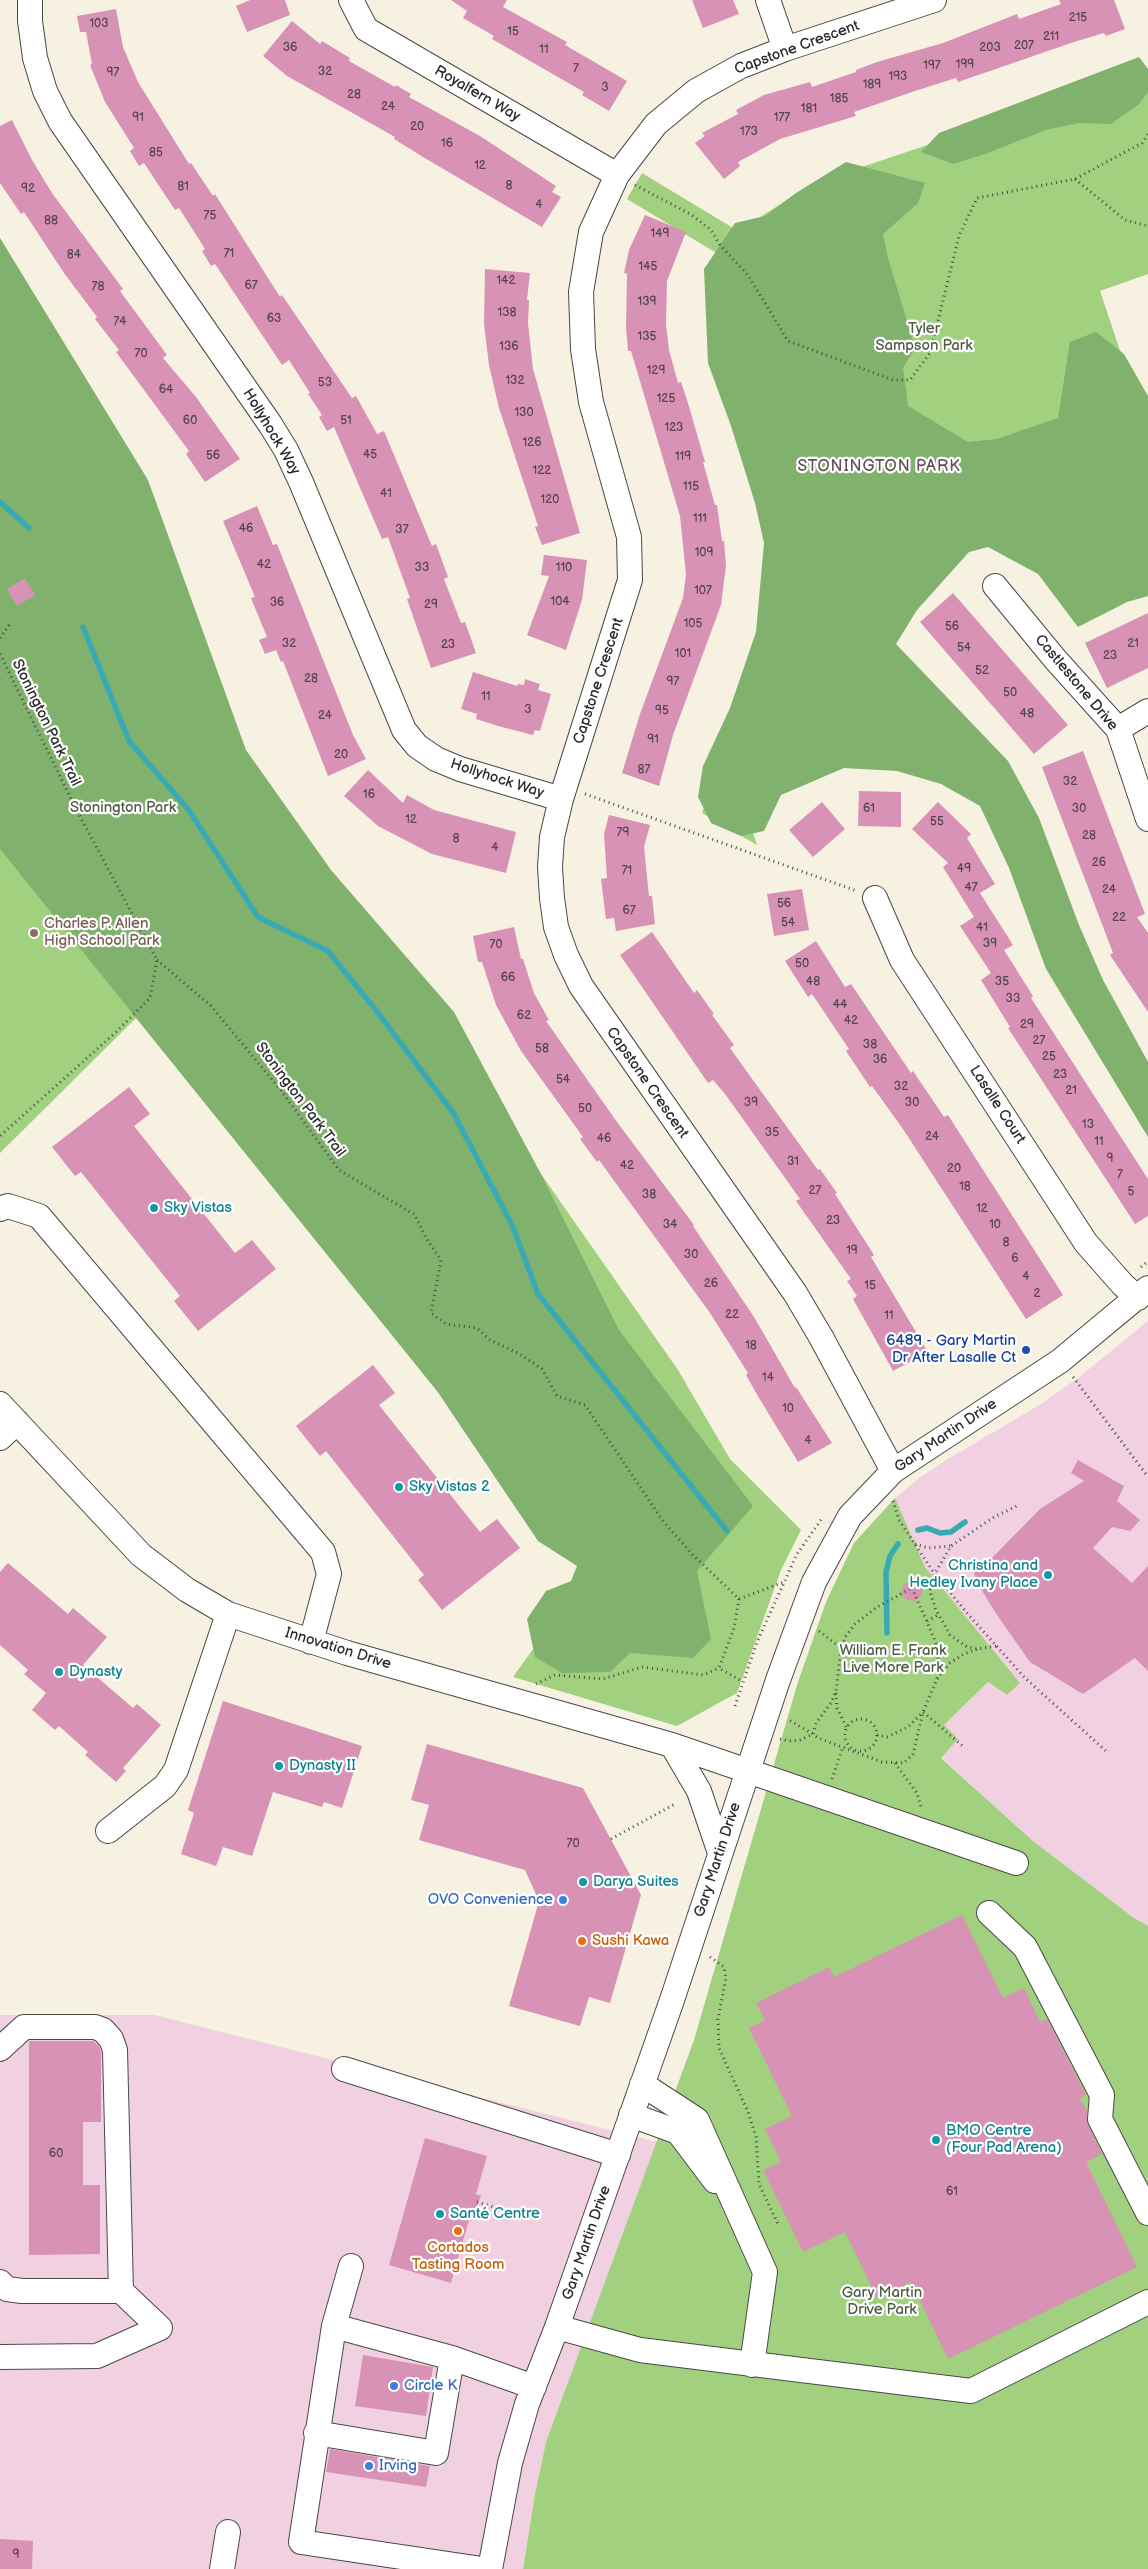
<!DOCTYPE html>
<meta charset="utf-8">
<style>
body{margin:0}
canvas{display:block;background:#f7f1e2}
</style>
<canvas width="1148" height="2569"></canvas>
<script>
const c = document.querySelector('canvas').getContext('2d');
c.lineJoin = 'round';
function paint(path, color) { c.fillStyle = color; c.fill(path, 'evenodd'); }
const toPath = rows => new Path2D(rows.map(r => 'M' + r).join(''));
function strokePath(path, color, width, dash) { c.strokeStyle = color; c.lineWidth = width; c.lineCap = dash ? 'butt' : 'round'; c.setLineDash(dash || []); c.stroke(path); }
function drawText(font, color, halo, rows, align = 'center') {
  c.font = font + ' "Balsamiq Sans",sans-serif'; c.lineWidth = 4.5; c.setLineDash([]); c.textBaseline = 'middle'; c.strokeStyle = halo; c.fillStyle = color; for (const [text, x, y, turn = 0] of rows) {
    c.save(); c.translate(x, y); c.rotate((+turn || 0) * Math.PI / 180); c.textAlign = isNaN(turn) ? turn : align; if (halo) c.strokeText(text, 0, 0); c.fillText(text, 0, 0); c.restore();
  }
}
paint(toPath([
 [1148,1321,1148,1926,1134,1918,1033,1841,941,1757,944,1725,988,1682,1007,1695,1020,1683,925,1567,895,1498,919,1478,948,1459,1041,1404,1078,1378],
 [0,2015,155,2015,657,2142,546,2442,535,2494,523,2569,0,2569]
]), '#f1d0e2');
paint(toPath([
 [1148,71,1148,274,1100,291,1148,434,936,519,746,810,757,845,702,813,787,580,723,257,627,199,642,173,738,231,814,183],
 [0,639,266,837,541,1174,678,1370,730,1459,801,1530,781,1570,737,1693,677,1726,513,1677,586,1575,136,1018,0,1153],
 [895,1498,925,1567,1020,1683,1007,1695,988,1682,944,1725,958,1739,941,1758,1033,1841,1134,1918,1148,1926,1148,2569,523,2569,535,2494,546,2442,694,2040,797,1685,826,1602,854,1543]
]), '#a1d07e');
paint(toPath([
 [1139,57,1148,69,1148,92,1139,104,1111,124,1079,123,1046,130,985,154,953,164,921,152,939,133],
 [846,162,925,183,918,203,883,234,888,258,915,348,903,368,908,406,968,442,997,439,1058,418,1070,342,1096,332,1124,354,1148,396,1148,596,1127,602,1078,627,1038,574,988,547,969,552,917,610,896,644,1008,761,1039,818,1079,925,1103,980,1148,1062,1148,1137,1046,969,1009,868,980,806,941,784,897,771,844,768,781,795,764,831,741,836,711,823,698,797,703,766,730,708,756,632,764,543,755,503,731,426,708,363,704,269,735,223,765,216,796,193],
 [0,238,148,480,246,750,331,870,454,1012,541,1174,619,1330,753,1506,697,1571,711,1639,693,1658,630,1653,610,1672,562,1673,535,1657,527,1619,546,1591,571,1581,577,1566,538,1541,437,1391,0,849]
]), '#80b26d');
strokePath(toPath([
 [0,502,29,528],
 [83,627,129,741,188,809,258,917,328,951,375,1009,454,1114,513,1227,538,1294,727,1531],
 [918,1530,927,1528,940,1533,951,1532,965,1522],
 [887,1633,886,1572,890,1556,898,1544]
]), '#39aab4', 5.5);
paint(toPath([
 [250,0,285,0,290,15,247,32,236,6],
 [451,0,507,0,503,7,567,42,565,45,627,81,609,111,582,95,584,92,492,39,494,36,463,18,467,11],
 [692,0,733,0,739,14,703,28],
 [1059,0,1114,0,1125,29,1106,36,1104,33,1074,42,958,82,956,78,915,91,854,112,856,116,780,139,738,162,740,166,724,179,695,143,705,136,702,133,738,114,736,110,764,95,810,82,812,87,856,72,856,70,877,62,943,43,1017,14,1019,19,1061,4],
 [116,9,123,47,138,82,189,164,191,163,213,196,215,194,280,297,282,295,352,398,356,396,377,434,384,431,432,546,436,544,448,577,444,579,461,623,465,622,476,653,431,668,407,599,410,598,388,537,382,539,334,427,327,431,319,417,322,415,308,394,310,393,289,360,282,365,215,264,211,266,202,251,205,249,179,208,175,210,144,163,139,166,130,151,134,148,105,102,90,65,92,64,86,32,80,32,77,16],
 [292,21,320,44,322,41,350,58,349,61,395,87,396,85,411,94,409,97,480,136,556,186,552,192,561,197,542,227,423,157,394,139,395,137,287,76,263,56],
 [12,120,32,160,52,193,123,289,120,291,167,355,163,358,196,397,240,459,205,482,186,454,189,451,116,352,119,350,95,319,97,317,64,273,24,212,21,214,0,183,0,126],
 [645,215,686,232,667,281,666,324,669,350,678,383,681,382,688,403,705,462,703,462,715,505,717,505,722,541,724,541,726,566,721,605,673,735,659,786,622,773,640,714,683,598,686,574,680,516,631,351,628,351,626,328,627,274,624,273,629,250],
 [485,269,530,273,527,300,529,300,528,323,533,369,580,533,542,545,535,527,538,526,499,408,489,365,484,324],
 [257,506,273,545,277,544,353,735,366,759,328,776,283,661,281,662,276,650,265,654,259,640,267,637,251,598,255,597,223,521],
 [544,555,587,560,582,600,566,650,527,635,549,576,541,575],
 [25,578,35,595,17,606,7,589],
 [953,593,1068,725,1034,754,920,622],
 [1148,613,1148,668,1107,688,1085,643],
 [473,672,517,686,518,684,524,685,525,679,540,684,538,690,551,694,540,731,535,730,533,735,498,726,476,719,477,714,461,709],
 [1083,751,1145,914,1137,917,1148,933,1148,1012,1110,955,1113,953,1042,767],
 [368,770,403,803,407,795,434,810,516,832,506,873,432,854,378,826,344,796],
 [859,791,901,792,901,827,858,826],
 [822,802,845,829,813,857,789,830],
 [938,802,971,834,967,838,995,884,980,893,1013,945,1004,950,1033,996,1031,998,1148,1179,1148,1216,1135,1224,1008,1028,1010,1027,981,980,991,973,960,926,974,917,943,867,948,863,912,829],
 [609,815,650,825,644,847,649,896,652,896,655,924,616,931,614,918,606,919,601,879,607,878,604,834],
 [802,889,809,930,774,936,767,894],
 [514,927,521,959,523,959,534,993,549,1020,546,1021,617,1122,694,1225,693,1226,754,1317,795,1388,796,1387,832,1443,798,1462,759,1398,746,1375,748,1373,710,1313,599,1160,597,1162,580,1139,583,1137,521,1051,496,1005,482,962,478,962,473,936],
 [652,932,694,993,697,990,714,1014,712,1015,734,1045,730,1048,750,1076,818,1170,820,1169,837,1193,835,1194,874,1255,871,1257,928,1352,893,1371,853,1299,857,1296,847,1281,851,1279,796,1201,800,1199,725,1094,713,1080,708,1083,620,955],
 [816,941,845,987,851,984,911,1073,913,1071,944,1117,948,1115,1063,1295,1026,1319,903,1129,872,1086,870,1087,846,1051,849,1049,812,994,808,997,785,961],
 [129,1087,150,1114,134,1126,235,1253,252,1240,276,1269,198,1331,174,1301,180,1296,81,1172,75,1176,52,1147],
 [373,1365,395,1393,379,1405,480,1532,497,1519,520,1548,442,1610,418,1580,424,1575,326,1451,320,1456,296,1426],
 [1078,1460,1124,1486,1117,1501,1140,1520,1130,1531,1112,1527,1093,1548,1132,1583,1148,1566,1148,1671,1135,1658,1083,1694,1030,1662,995,1612,978,1584,970,1563,989,1561,1040,1509,1084,1481,1071,1473],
 [8,1563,68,1614,73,1608,107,1637,83,1665,133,1708,137,1704,161,1725,123,1768,126,1771,116,1782,85,1755,88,1752,59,1726,55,1730,32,1710,46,1693,24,1674,28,1670,0,1645,0,1572],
 '902 1591a10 10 0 1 1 20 0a10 10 0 1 1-20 0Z',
 [223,1701,362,1746,342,1808,324,1802,322,1807,273,1792,252,1856,223,1847,216,1866,181,1854,194,1813,188,1810],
 [427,1744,583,1788,641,1895,610,2003,589,1997,580,2026,509,2006,539,1901,525,1870,419,1840,429,1805,411,1800],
 [962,1915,1003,1998,1024,1988,1040,2022,1047,2019,1086,2095,1080,2098,1087,2111,1088,2125,1102,2154,1086,2162,1137,2267,948,2359,911,2282,877,2298,845,2232,803,2252,763,2170,781,2162,765,2129,792,2116,749,2028,765,2020,756,2003,829,1967,834,1977],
 [29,2041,93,2041,99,2046,101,2052,101,2122,83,2122,83,2185,100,2185,100,2254,29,2255],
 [425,2138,487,2156,476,2194,481,2196,471,2221,469,2220,451,2283,389,2265],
 [363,2355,433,2367,426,2416,355,2406],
 [330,2449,430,2466,426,2487,326,2472],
 [0,2539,33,2541,32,2569,0,2569]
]), '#d892b5');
const minor = toPath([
 [30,0,30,21,35,58,45,91,60,121,270,424,286,450,301,482,404,730,417,746,436,759,460,769,561,799],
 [351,0,366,29,617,175],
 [768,0,785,49],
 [995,586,1055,659,1118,729,1148,819],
 [1118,729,1148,711],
 [875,898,902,960,1086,1243,1123,1285,1138,1298],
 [0,1209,8,1206,39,1216,323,1552,329,1574,311,1642],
 [0,1404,141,1555,187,1590,228,1614,347,1653,672,1745,1016,1863],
 [0,1438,17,1422],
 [893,1471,821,1337,795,1293,581,986,566,955,556,927,552,898,550,867,552,837,561,799,630,580,629,537,591,402,583,349,581,292,591,232,617,175,656,124,696,91,741,66,785,49,934,0],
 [672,1745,699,1791,720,1853],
 [108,1831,165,1786,176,1770,228,1614],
 [989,1913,1025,1947,1102,2095,1100,2119,1148,2213],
 [0,2049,24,2027,95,2027,103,2030,111,2039,115,2050,121,2291],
 [344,2069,618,2155],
 [642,2084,697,2120,765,2272,752,2365],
 [631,2115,678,2132,715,2181],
 [351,2266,334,2326,301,2542,482,2569],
 [0,2282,7,2289,22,2291,121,2291,160,2328,97,2356,0,2357],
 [334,2326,452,2358,534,2387],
 [557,2327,640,2350,971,2391,1148,2302],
 [316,2433,436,2453,452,2358],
 [222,2569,228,2532],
 [490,2569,510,2463,527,2404,557,2327,672,2000,778,1680,814,1582,850,1516,893,1471,1060,1361,1148,1288]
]);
strokePath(minor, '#4a4946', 26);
strokePath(toPath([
 [1075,179,1125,220,1148,226],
 [635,185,692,215,711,230,720,245,748,275,788,341,893,380,910,380,930,353,959,236,977,198,1075,179,1142,143,1148,134],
 [0,638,10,624],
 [0,654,77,811,157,960,150,998,116,1032,0,1136],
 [585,794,857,891],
 [157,960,211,1006,280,1089,339,1170,415,1215,426,1238,441,1260,431,1313,446,1324,477,1328,490,1340,518,1353,542,1369,557,1396,585,1405,663,1521,693,1555,739,1599,784,1582],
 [1141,1267,1148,1261],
 [1073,1377,1148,1477],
 [893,1501,899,1520,934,1573,967,1613,1025,1678,1106,1751],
 [915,1544,928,1548,951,1546],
 [912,1588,934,1638,938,1650,938,1667,937,1679,923,1712,913,1754,904,1763,882,1762,818,1738,813,1734,816,1723,831,1703,836,1692,841,1648,846,1636,855,1624,877,1607,912,1588],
 [739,1599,734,1628,719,1668,743,1682],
 [927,1621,938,1615],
 [819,1631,841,1648],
 [996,1646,977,1649,967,1647,950,1635,936,1610,930,1592,931,1580,951,1546,994,1517,1017,1506],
 [937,1679,950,1663,964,1654,977,1649],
 [536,1684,555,1675,603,1679,642,1667,703,1675,719,1668],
 [836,1693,837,1708,847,1728],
 [735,1706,757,1642,797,1554,823,1517],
 '845 1735a16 16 0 1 1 32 0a16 16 0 1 1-32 0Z',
 [877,1735,887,1737,908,1727,923,1712,965,1748],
 [780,1739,789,1741,800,1740,813,1734,787,1719],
 [895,1763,917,1793,921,1807],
 [832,1779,843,1747],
 [611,1839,675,1804],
 [710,1957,724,1967,726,1978,718,2019,719,2048,748,2112,756,2137,759,2184,778,2224],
 [477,2202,510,2212]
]), '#4a4946', 3, [1, 4]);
strokePath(minor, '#fff', 24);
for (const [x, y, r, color] of [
 [34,933,5,"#8d6e63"],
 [154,1208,5,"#0f9aa8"],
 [1026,1350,5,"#1a4fb4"],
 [399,1487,5,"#0f9aa8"],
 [1048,1575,5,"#0f9aa8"],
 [59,1672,5,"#0f9aa8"],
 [279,1766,5,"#0f9aa8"],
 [583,1882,5,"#0f9aa8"],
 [563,1900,5,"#3f7fe0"],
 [582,1941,5,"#e8710a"],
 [936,2140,5,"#0f9aa8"],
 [440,2214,5,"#0f9aa8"],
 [458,2231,5,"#e8710a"],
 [394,2386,5,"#3f7fe0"],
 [369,2466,5,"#3f7fe0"]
]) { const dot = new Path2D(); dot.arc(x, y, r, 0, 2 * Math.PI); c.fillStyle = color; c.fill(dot); strokePath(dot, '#fff', 2); }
drawText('12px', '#56454e', null, [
 ["215",1078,18],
 ["103",99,24],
 ["15",513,32],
 ["211",1051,37],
 ["207",1024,46],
 ["36",290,48],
 ["203",990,48],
 ["11",544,50],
 ["199",965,65],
 ["197",932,66],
 ["7",576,69],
 ["32",325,72],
 ["97",113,73],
 ["193",898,77],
 ["189",872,85],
 ["3",605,88],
 ["28",354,95],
 ["185",839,99],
 ["24",388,107],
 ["181",809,109],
 ["91",138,118],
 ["177",782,118],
 ["20",417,127],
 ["173",749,132],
 ["16",447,144],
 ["85",156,153],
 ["12",480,166],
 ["8",509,186],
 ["81",183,187],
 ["92",28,189],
 ["4",539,205],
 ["75",210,216],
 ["88",51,221],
 ["149",660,234],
 ["71",229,254],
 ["84",74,255],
 ["145",648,267],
 ["142",506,281],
 ["67",251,286],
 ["78",98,287],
 ["139",647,302],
 ["138",507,313],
 ["63",274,319],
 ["74",120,322],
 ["135",647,337],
 ["136",509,347],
 ["70",141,354],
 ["129",656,371],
 ["132",515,381],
 ["53",325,383],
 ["64",166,390],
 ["125",666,399],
 ["130",524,413],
 ["60",190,421],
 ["51",346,421],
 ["123",674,428],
 ["126",532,443],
 ["45",370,455],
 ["56",213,456],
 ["119",683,457],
 ["122",542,471],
 ["115",691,487],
 ["41",386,494],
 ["120",550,500],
 ["111",700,519],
 ["46",246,529],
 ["37",402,530],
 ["109",704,553],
 ["42",264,565],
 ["33",422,568],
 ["110",564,568],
 ["107",703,591],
 ["104",560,602],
 ["36",277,603],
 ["29",431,605],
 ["105",693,624],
 ["56",952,627],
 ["32",289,644],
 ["21",1133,644],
 ["23",448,645],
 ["54",964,648],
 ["101",683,654],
 ["23",1110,656],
 ["52",982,671],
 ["28",311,679],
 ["97",673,682],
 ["50",1010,693],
 ["11",486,697],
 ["3",528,710],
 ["95",662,711],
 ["48",1027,714],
 ["24",325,716],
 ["91",653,740],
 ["20",341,755],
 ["87",644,770],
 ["32",1070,782],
 ["16",369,795],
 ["61",869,809],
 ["30",1079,809],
 ["12",411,820],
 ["55",937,822],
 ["79",623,833],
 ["28",1089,836],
 ["8",456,839],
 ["4",495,848],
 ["26",1099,863],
 ["49",964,869],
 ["71",627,871],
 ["47",971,888],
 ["24",1109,890],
 ["56",784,904],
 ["67",629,911],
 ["22",1119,918],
 ["54",788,923],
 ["41",982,928],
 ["39",990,944],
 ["70",496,945],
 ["50",802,964],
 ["66",508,978],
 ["48",813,982],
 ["35",1002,982],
 ["33",1013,999],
 ["44",840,1005],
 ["62",524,1016],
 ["42",851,1021],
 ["29",1027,1025],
 ["27",1039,1041],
 ["38",870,1045],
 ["58",542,1049],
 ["25",1049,1057],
 ["36",880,1060],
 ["23",1060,1075],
 ["54",563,1080],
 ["32",901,1087],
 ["21",1071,1091],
 ["39",751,1103],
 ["30",912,1103],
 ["50",585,1109],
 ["13",1088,1125],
 ["35",772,1133],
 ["24",932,1137],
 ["46",604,1139],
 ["11",1099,1142],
 ["9",1110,1159],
 ["31",793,1162],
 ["42",627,1166],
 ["20",954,1169],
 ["7",1120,1175],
 ["18",965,1187],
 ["27",815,1191],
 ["5",1131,1192],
 ["38",649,1195],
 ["12",982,1209],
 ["23",833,1221],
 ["34",670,1225],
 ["10",995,1225],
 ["8",1006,1243],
 ["19",852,1251],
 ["30",691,1255],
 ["6",1015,1259],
 ["4",1026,1277],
 ["26",711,1284],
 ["15",870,1286],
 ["2",1037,1294],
 ["22",732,1315],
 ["11",889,1316],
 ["18",751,1346],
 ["14",768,1378],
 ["10",788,1409],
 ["4",808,1441],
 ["70",573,1844],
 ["60",56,2154],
 ["61",952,2192],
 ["9",16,2555]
]);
drawText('15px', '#2b2b2b', '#fff', [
 ["Capstone Crescent",797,48,-20],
 ["Royalfern Way",477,94,30],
 ["Hollyhock Way",271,432,59],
 ["Capstone Crescent",599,681,-72],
 ["Castlestone Drive",1076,683,50],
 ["Stonington Park Trail",46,723,64],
 ["Hollyhock Way",497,779,18],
 ["Capstone Crescent",647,1083,55],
 ["Stonington Park Trail",300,1100,53],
 ["Lasalle Court",997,1105,57],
 ["Gary Martin Drive",946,1436,-34],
 ["Innovation Drive",338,1649,17],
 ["Gary Martin Drive",718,1860,-72],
 ["Gary Martin Drive",587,2243,-71]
]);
drawText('15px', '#4e5d44', '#fff', [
 ["Tyler",924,329],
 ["Sampson Park",924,346],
 ["Stonington Park",123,808],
 ["William E. Frank",893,1651],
 ["Live More Park",893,1668],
 ["Gary Martin",882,2293],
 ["Drive Park",882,2310]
]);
drawText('15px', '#785e54', '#fff', [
 ["Charles P. Allen",44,924],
 ["High School Park",44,941]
], 'left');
drawText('15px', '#0d838f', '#fff', [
 ["Sky Vistas",164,1208],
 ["Sky Vistas 2",409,1487],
 ["Christina and",1038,1566,"right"],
 ["Hedley Ivany Place",1038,1583,"right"],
 ["Dynasty",69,1672],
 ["Dynasty II",289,1766],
 ["Darya Suites",593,1882],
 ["BMO Centre",946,2131],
 ["(Four Pad Arena)",946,2148],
 ["Santé Centre",450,2214]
], 'left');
drawText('15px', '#164399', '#fff', [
 ["6489 - Gary Martin",1016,1341],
 ["Dr After Lasalle Ct",1016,1358]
], 'right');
drawText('15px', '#366cbe', '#fff', [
 ["OVO Convenience",553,1900,"right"],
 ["Circle K",404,2386],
 ["Irving",379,2466]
], 'left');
drawText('15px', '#c56008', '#fff', [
 ["Sushi Kawa",592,1941],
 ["Cortados",458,2248,"center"],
 ["Tasting Room",458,2265,"center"]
], 'left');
c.letterSpacing = '1px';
drawText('16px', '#684f5b', '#fff', [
 ["STONINGTON PARK",879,467]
]);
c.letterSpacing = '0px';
</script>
